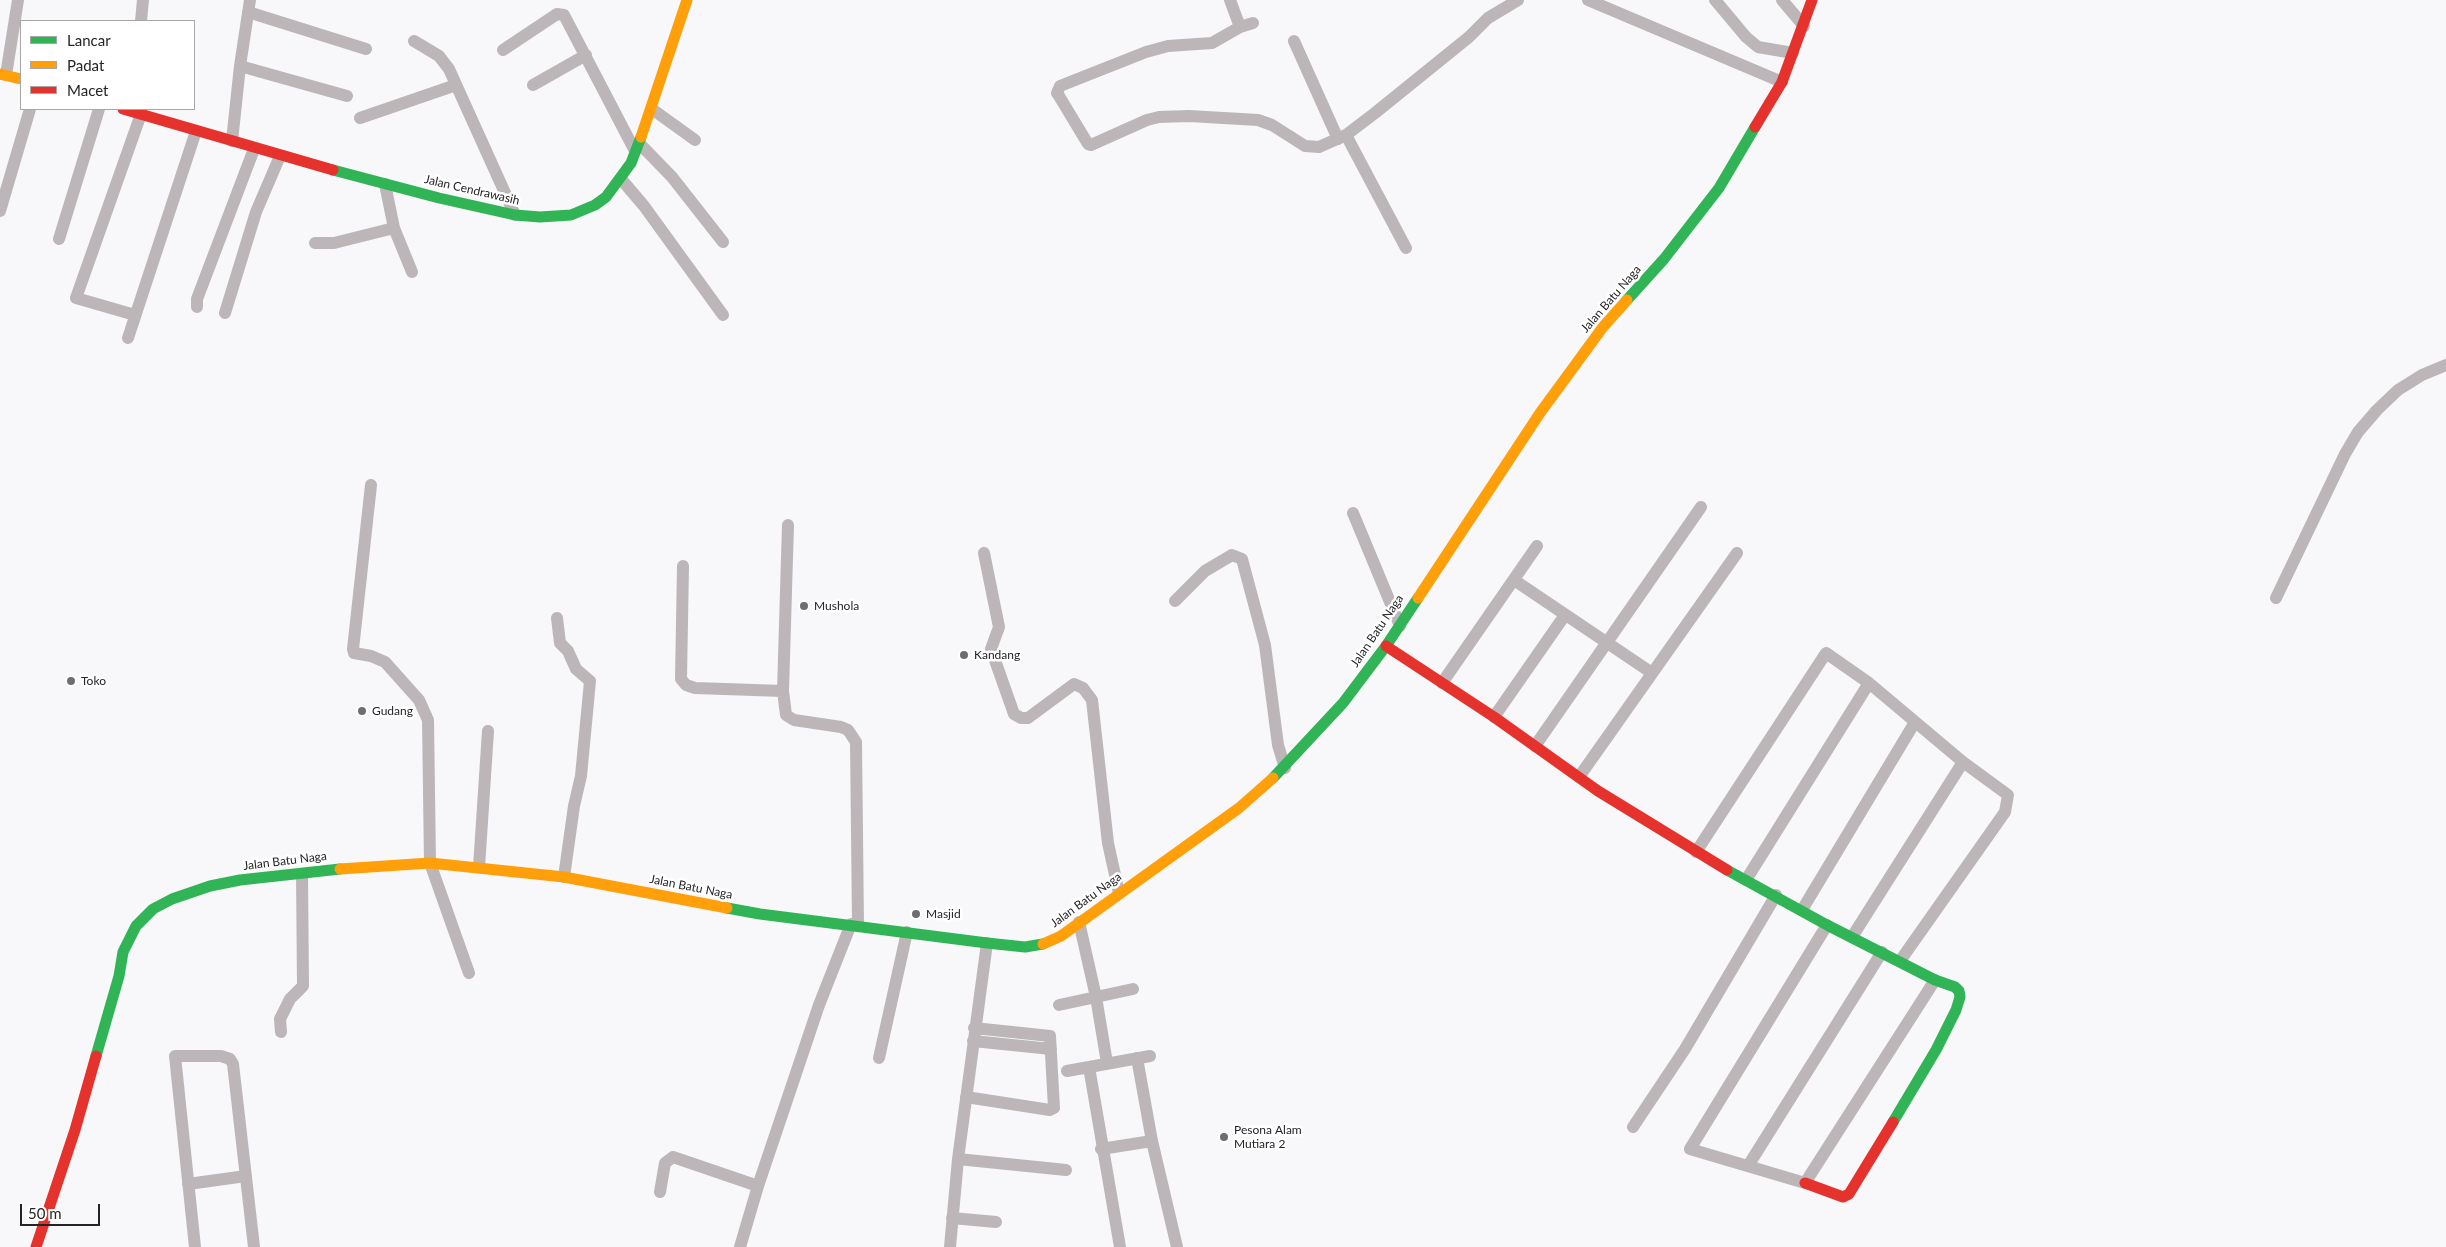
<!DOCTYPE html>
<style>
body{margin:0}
#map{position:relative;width:2446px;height:1247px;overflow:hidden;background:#f8f7fa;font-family:Lato,sans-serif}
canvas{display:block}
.legend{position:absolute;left:20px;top:20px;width:175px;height:90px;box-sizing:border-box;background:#fff;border:1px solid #a7a7a8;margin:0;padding:6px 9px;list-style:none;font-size:15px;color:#242426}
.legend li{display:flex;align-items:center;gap:10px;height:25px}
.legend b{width:25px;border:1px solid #a7a7a8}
.scale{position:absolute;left:20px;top:1204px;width:80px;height:22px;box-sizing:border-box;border:2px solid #242426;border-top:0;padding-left:6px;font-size:15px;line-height:18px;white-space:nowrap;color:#242426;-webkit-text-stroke:4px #fff;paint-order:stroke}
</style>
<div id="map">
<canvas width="2446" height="1247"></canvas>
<ul class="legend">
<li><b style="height:6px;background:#30b455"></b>Lancar</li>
<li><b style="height:6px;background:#ff9f0a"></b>Padat</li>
<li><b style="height:6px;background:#e5322d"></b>Macet</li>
</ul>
<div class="scale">50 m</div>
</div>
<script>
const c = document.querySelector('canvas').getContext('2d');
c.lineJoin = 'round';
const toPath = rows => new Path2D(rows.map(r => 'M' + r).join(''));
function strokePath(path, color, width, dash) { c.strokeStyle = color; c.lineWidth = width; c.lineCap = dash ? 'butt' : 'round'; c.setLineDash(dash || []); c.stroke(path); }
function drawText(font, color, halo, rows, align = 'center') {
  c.font = font + ' Lato,sans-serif'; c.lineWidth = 5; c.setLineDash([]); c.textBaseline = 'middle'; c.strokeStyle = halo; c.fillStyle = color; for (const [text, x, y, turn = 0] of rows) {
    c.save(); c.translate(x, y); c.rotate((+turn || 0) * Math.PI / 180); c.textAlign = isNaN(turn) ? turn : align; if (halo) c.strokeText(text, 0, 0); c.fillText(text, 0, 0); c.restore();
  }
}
strokePath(toPath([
 [1230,0,1240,27,1212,43,1168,46,1146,52,1060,86,1057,93,1059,96,1088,144,1091,145,1147,120,1159,117,1189,116,1258,120,1272,125,1305,146,1319,147,1346,135,1375,113,1469,37,1488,18,1518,0],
 [1588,0,1782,82],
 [1715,0,1746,37,1758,47,1793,53],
 [1782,0,1804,26],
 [248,12,366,49],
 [141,21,143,0],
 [1240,27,1253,23],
 [414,41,439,56,449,69,515,215],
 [1294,41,1338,139],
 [503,50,557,14,564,15,635,151],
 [240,66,347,96],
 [6,75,18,0],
 [533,85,586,55],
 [652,109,695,140],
 [360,118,456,85],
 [1346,135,1406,248],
 [232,141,240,66,250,0],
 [639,143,672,177,723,242],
 [621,179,644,206,723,315],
 [385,184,394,228,412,272],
 [0,211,30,109],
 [59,239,99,109],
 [315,243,334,243,394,228],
 [197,307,197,299,254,149],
 [225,313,256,212,280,156],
 [135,315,76,298,141,114],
 [128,338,196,131],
 [371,485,353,649,354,653,371,656,385,662,419,700,428,720,430,863,469,973],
 [1353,513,1400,626],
 [788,525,783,691,786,715,794,720,841,727,848,730,856,742,858,925],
 [984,553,999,627,991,649,1014,714,1021,718,1028,718,1074,684,1083,688,1092,700,1108,843,1119,893],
 [683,566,681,679,686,685,695,688,783,691],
 [1514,580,1652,673],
 [2276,598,2345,454,2358,432,2377,410,2398,390,2422,375,2446,365],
 [1175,601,1205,571,1232,555,1242,559,1265,645,1278,745,1285,768],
 [557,618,560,643,568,651,576,669,590,681,581,776,574,806,564,877],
 [1442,683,1537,546],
 [1494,717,1565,615],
 [1535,746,1701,507],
 [1579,777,1737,553],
 [1696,852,1826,653,1869,683],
 [479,867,488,731],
 [1746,880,1869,683,1963,762,2008,795,2005,812,1900,961],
 [1802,910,1915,722],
 [1079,922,1096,997,1107,1063],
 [1827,925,1690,1149,1805,1183,1935,980],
 [1852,937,1963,762],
 [1059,1005,1133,989],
 [281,1032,280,1019,290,999,303,986,302,874],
 [973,1041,1051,1049],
 [879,1058,907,932],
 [1137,1058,1152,1141,1177,1247],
 [1089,1067,1120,1247],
 [1067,1071,1150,1056],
 [966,1097,1050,1110,1054,1108,1050,1036,974,1028],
 [1633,1127,1685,1049,1776,895],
 [1101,1149,1152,1141],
 [958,1159,1066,1170],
 [1748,1166,1882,952],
 [188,1184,246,1176],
 [660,1192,665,1163,673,1157,758,1186],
 [952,1218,996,1222],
 [195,1247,175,1056,221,1056,230,1059,233,1064,254,1247],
 [740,1247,758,1186,819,1005,851,924],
 [950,1247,958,1159,987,943]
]), '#bcb6b9', 12);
strokePath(toPath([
 [333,170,439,198,515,215,540,217,571,215,595,205,606,197,631,163,641,137],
 [1627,300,1664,259,1719,188,1755,127],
 [1273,778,1343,703,1386,646,1418,598],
 [1727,870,1827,925,1935,980,1955,987,1959,991,1960,997,1956,1010,1936,1050,1893,1122],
 [727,908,760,914,987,943,1025,947,1043,944],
 [96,1056,119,976,123,952,136,926,153,909,172,899,210,886,240,880,340,869]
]), '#30b455', 11);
strokePath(toPath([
 [0,74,21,79],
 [641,137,687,0],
 [1418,598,1540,413,1603,327,1627,300],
 [340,869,430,863,564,877,727,908],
 [1043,944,1061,936,1239,808,1273,778]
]), '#ff9f0a', 11);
strokePath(toPath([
 [123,109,333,170],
 [1755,127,1782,82,1812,0],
 [1386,646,1494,717,1598,791,1727,870],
 [1805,1183,1843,1197,1849,1194,1893,1122],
 [36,1247,75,1130,96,1056]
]), '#e5322d', 11);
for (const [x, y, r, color] of [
 [804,606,5,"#6e6e70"],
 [964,655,5,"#6e6e70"],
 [71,681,5,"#6e6e70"],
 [362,711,5,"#6e6e70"],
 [916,914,5,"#6e6e70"],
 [1224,1137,5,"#6e6e70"]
]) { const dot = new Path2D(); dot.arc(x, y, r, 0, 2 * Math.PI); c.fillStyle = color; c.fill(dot); strokePath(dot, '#fff', 2); }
drawText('12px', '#242426', '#fff', [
 ["Jalan Cendrawasih",472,190,13],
 ["Jalan Batu Naga",1611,299,-49],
 ["Jalan Batu Naga",1377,631,-56],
 ["Jalan Batu Naga",285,861,-7],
 ["Jalan Batu Naga",691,887,11],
 ["Jalan Batu Naga",1086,900,-36]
]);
drawText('12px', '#242426', '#fff', [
 ["Mushola",814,606],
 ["Kandang",974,655],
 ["Toko",81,681],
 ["Gudang",372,711],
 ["Masjid",926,914],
 ["Pesona Alam",1234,1130],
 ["Mutiara 2",1234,1144]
], 'left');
</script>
